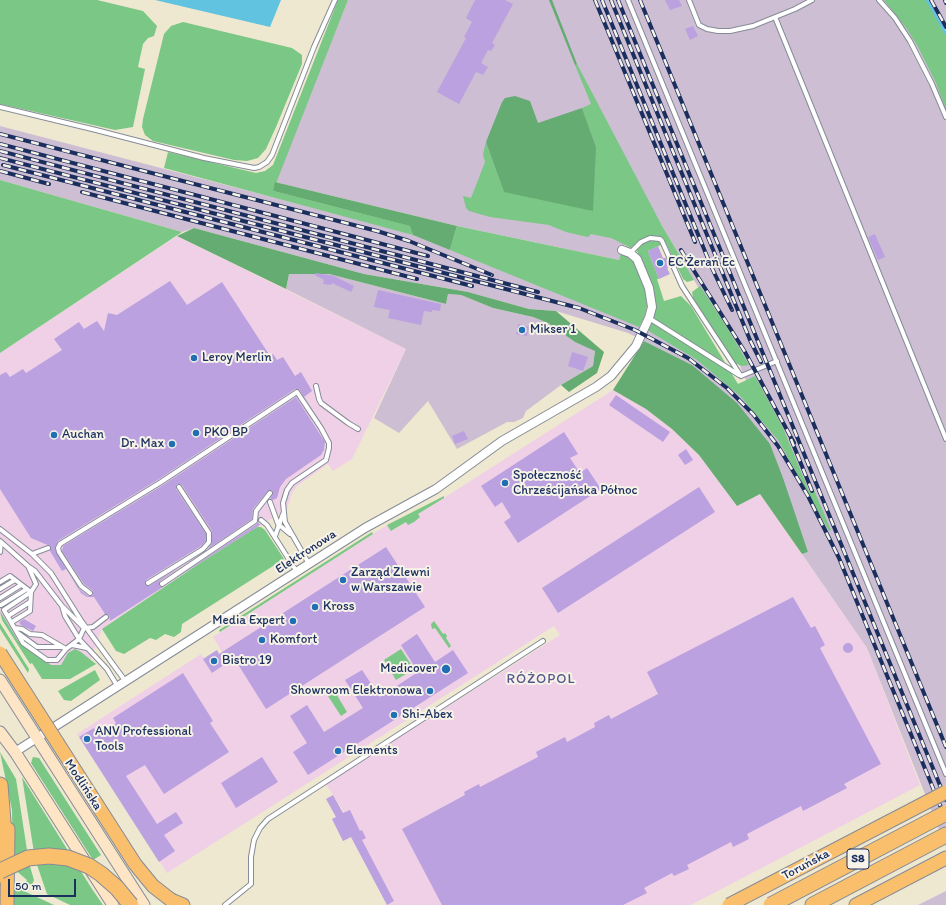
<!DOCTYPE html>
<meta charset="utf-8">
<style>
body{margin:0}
#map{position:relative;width:946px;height:905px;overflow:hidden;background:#efe8d0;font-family:Itim,sans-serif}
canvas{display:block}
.scale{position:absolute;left:8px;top:879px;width:68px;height:18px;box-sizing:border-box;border:2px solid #1b2f5e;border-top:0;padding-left:5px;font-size:12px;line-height:14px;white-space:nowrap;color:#1b2f5e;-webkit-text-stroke:3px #f7f3e8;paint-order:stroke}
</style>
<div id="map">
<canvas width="946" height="905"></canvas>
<div class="scale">50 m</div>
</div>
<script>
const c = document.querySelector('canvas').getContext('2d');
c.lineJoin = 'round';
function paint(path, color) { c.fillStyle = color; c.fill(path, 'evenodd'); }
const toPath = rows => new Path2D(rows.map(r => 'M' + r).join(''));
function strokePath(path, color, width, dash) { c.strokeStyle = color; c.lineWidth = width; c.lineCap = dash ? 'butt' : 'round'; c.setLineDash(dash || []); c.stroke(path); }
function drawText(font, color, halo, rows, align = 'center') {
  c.font = font + ' Itim,sans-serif'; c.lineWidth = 4; c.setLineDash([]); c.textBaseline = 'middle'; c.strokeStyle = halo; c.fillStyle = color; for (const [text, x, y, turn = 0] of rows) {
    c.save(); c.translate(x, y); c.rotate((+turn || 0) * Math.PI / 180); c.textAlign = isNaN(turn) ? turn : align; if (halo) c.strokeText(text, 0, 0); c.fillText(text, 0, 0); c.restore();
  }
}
paint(toPath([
 [177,236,406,349,352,459,333,471,328,464,297,486,292,493,287,509,200,563,102,629,90,661,64,676,16,641,0,615,0,353],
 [613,390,646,409,672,429,699,455,737,506,760,494,867,648,920,785,691,905,387,905,351,837,343,841,332,819,344,812,326,784,560,635,554,626,167,873,77,734,201,654,212,672,228,662,213,637,387,525,392,531]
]), '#efd0e7');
paint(toPath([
 [348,0,946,0,946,847,867,648,802,554,808,552,770,444,692,365,628,333,556,311,529,309,468,292,364,274,194,228,182,232,0,180,0,126,406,232,637,324,699,358,742,394,746,380,728,338,661,224,625,242,619,260,457,226,275,182],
 [289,274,329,274,446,304,448,294,461,295,493,308,533,317,548,323,575,342,595,350,593,366,561,385,526,411,523,418,514,422,507,422,457,449,428,401,399,433,374,418,406,349,286,289],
 [946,891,946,905,918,905]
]), '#cdbed3');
paint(toPath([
 [0,0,97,0,143,11,157,26,154,36,148,38,143,44,138,67,145,69,133,127,115,130,0,104],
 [338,0,348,0,273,191,411,226,413,235,164,168,168,152,256,173,265,171,273,165],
 [884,0,927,0,930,5,946,34,946,110,936,83,918,47,907,29],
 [183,22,292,48,302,55,302,64,276,127,266,149,258,158,247,161,234,160,153,141,145,135,142,127,143,119,164,34,171,26],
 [577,64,661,224,694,280,687,282,683,279,665,241,661,242,661,245,648,251,659,279,657,279,664,301,681,296,691,306,738,384,755,376,783,428,809,491,814,490,831,530,829,531,778,440,740,396,697,360,647,330,653,321,655,307,649,278,637,251,611,238,591,234,588,237,566,232,549,225,490,217,469,211,466,208,463,196,471,198,485,162,483,154,486,142,504,192,596,147,582,108,591,104,575,65],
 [0,180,182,232,0,353],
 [457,226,619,260,621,253,632,258,634,262,645,290,647,306,644,318,639,327,450,250],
 [700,286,725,324,749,365,742,366,734,363,693,298,692,292],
 [444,496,444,498,418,514,420,517,414,522,408,525,406,522,391,531,387,525],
 [257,527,261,527,265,530,284,559,182,624,181,632,174,637,165,634,156,640,150,638,124,654,116,651,102,629,200,563],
 [372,532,373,534,220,632,219,630],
 [0,611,18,641,51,665,61,665,68,653,75,649,81,652,96,664,70,679,42,679,32,663,30,664,2,620],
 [434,621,443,634,445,633,447,636,446,638,451,646,449,648,435,628,432,629,431,624],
 [0,623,29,669,28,673,0,629],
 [401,649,414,669,396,680,384,660],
 [95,670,100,680,71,701,64,700,58,691],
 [335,692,347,712,341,716,328,696],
 [0,752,16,779,29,863,34,880,32,885,26,882,27,880,13,868,12,810],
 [33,757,39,758,101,855,93,860,31,763],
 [22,777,92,889,103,905,70,905,47,894,35,859],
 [12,881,26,892,54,905,11,905]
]), '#7bc785');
paint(toPath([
 [549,0,552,0,577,64,575,65],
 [515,96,530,101,538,123,582,108,596,147,593,211,504,192,486,142,502,102,505,98],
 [275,182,457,226,450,250,413,235,410,226,273,191],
 [194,228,364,274,468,292,529,309,556,311,604,352,597,373,569,392,561,385,593,366,595,351,575,342,548,323,533,317,493,308,461,295,448,294,446,304,329,274,289,274,286,289,177,236],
 [644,341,692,365,737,403,770,444,783,478,808,552,802,554,760,494,737,506,699,455,672,429,646,409,613,390]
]), '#64ac72');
paint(toPath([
 [155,0,281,0,270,27]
]), '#61c3df');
strokePath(toPath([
 [927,0,946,34]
]), '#61c3df', 2.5);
paint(toPath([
 [475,0,505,0,513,4,492,43,495,45,491,51,488,50,481,63,488,67,483,75,476,72,459,104,437,92,466,38,464,37,472,22,466,18],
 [665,0,679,0,682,6,670,10],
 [693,26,698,36,690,40,685,29],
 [875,234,885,257,878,260,868,237],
 [658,246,663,258,666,258,670,267,667,268,670,274,659,279,648,251],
 [316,273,334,276,354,286,351,292,332,283,331,285,323,284,324,280,315,275],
 [170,281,187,305,222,282,270,356,273,354,277,360,283,357,295,376,301,372,312,391,304,397,299,389,295,389,159,479,58,541,55,549,66,569,62,571,50,551,50,546,31,538,0,489,0,375,6,372,10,377,23,369,26,373,62,350,54,339,79,322,84,329,97,321,104,331,108,313,117,315],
 [378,290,441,304,440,311,432,310,432,312,424,311,421,325,388,318,390,310,374,307],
 [518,324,529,327,527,336,516,334],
 [572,352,588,357,583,371,568,366],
 [616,395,670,432,663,442,609,405],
 [296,397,325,442,324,450,321,455,286,479,280,487,277,498,273,500,270,499,273,492,271,490,268,491,253,509,252,519,208,549,212,543,212,531,182,485,177,484,176,489,206,534,206,541,201,546,146,580,145,584,149,586,184,565,160,581,159,586,163,587,110,621,109,615,105,614,94,597,87,597,81,593,77,587,70,575,79,589,88,596,93,595,93,591,84,584,62,551,63,546,163,485],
 [464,431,468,439,455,444,452,436],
 [564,432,578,454,570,458,580,473,587,468,601,489,518,543,504,522,511,517,502,502,495,507,481,486],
 [686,449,693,460,685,465,678,455],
 [699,487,715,512,558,613,542,588],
 [258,522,260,525,173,580,257,524],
 [386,547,425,607,266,709,234,658,212,673,203,659,217,650,219,654],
 [793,597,811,628,815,626,825,645,820,648,881,764,844,784,847,788,803,811,801,806,747,834,749,839,733,847,731,842,687,865,689,869,674,876,672,873,644,888,647,893,623,905,442,905,402,829,465,795,464,792,479,784,480,787,538,757,536,752,565,737,567,742,595,727,594,723,609,715,611,719,658,694,647,672],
 [24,619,36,626,33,631,21,625,19,622],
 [417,634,435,662,453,650,468,673,308,775,293,752,307,743,290,716,307,705,324,732,363,708,345,680,362,670,380,697,418,672,401,645],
 '843 648a5 5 0 1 1 10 0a5 5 0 1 1-10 0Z',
 [183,673,213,721,210,723,229,752,164,794,145,765,126,776,157,824,176,812,183,823,164,835,175,851,159,862,79,737,94,728,98,735,116,723,113,718],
 [262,757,278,782,236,808,221,783],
 [333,795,343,813,350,810,360,831,362,830,366,838,362,840,394,901,387,905,351,837,343,841,332,819,336,817,326,799]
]), '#bba1e0');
const service = toPath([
 [628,0,946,774],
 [689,0,699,25,707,29,718,31,730,31,753,26,795,9,812,0],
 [879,0,895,18,910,41,932,84,946,117],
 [775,17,946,439],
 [0,107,96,130,204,158,254,168,259,167,267,162,272,155,314,47,335,0],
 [630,253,641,242,650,238,660,239,662,241,682,286,741,376],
 [649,318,739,375],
 [741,376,777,361],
 [316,386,319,399,321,403,348,423,358,429],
 [270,502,278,524,290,534],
 [261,520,267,525,297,572],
 [0,529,32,554,51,573,82,622,126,682],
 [275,536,283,514],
 [0,541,29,567,35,571,62,606,65,616,79,639,107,669,118,687],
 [0,552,1,542],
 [32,554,48,548],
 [29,568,36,584,31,592,4,610,23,643,47,660,57,660,66,649,79,639,84,628,83,623],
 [0,582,10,576,31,592,30,611,12,622],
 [148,583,203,549,209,542,209,533,179,487],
 [162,584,255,521,256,511,270,493],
 [0,589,15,580],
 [90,593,81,586,59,552,58,548,60,544,161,482,297,392,321,428,329,443,329,448,326,460,292,483,287,490,283,503,285,522,309,564],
 [0,598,21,585],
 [1,605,27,589],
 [62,606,84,628,93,627,106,617],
 [8,616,30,602],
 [15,628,22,629,30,634,42,635,66,649],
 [18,633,37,647,61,647],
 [72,645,87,648],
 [225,905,251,884,251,857,254,840,260,828,268,819,543,641]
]);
const minor = toPath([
 [15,752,365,528,436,489,502,441,596,387,611,376,636,346,649,318,652,307,649,288,637,259,630,253,622,250]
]);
const secondary = toPath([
 [0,680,144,905],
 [0,732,15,752,113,905]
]);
const primary = toPath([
 [171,900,183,905],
 [7,905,8,829],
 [856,905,946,858]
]);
const motorway = toPath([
 [0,785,3,821,0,875],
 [813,905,946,835]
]);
strokePath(service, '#858c97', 6);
strokePath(minor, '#858c97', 10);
strokePath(secondary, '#858c97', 13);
strokePath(primary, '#858c97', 15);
strokePath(motorway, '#858c97', 17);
strokePath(service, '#fff', 4);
strokePath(minor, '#fff', 8);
strokePath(secondary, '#fde5c5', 11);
strokePath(primary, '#f9bf6d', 13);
strokePath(motorway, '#f9bf6d', 15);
const rail = toPath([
 [595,0,695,242],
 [602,0,711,266,732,310],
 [611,0,750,340,761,362],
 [618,0,946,800],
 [640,0,946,747],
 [931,0,946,27],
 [945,0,946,3],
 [0,134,377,231,409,241,492,275],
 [0,144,428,256],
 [0,151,538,292],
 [0,158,579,308,635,330,688,358,727,388,753,414,778,446,808,496,839,558,946,820],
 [3,165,472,286],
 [0,171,49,184],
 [82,192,417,279],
 [681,250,745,352,794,443],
 [791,439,812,491]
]);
strokePath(rail, '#1b2f5e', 4);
strokePath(rail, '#f7f3e8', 2.5, [8]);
const primaryBridge = toPath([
 [0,653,135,864,153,886,171,900],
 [729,905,946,792]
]);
const motorwayBridge = toPath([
 [0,871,28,858,49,856,68,858,89,866,101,874,117,888,131,905],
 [771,905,946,813]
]);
strokePath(primaryBridge, '#858c97', 15, []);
strokePath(motorwayBridge, '#858c97', 17, []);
strokePath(primaryBridge, '#f9bf6d', 13);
strokePath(motorwayBridge, '#f9bf6d', 15);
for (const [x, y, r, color] of [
 [660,263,4,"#1f6fb2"],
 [522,330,4,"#1f6fb2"],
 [194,358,4,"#1f6fb2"],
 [196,433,4,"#1f6fb2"],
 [54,435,4,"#1f6fb2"],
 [172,444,4,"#1f6fb2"],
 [505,483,4,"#1f6fb2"],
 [343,580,4,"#1f6fb2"],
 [315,607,4,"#1f6fb2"],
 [293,621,4,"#1f6fb2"],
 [262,640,4,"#1f6fb2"],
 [214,661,4,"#1f6fb2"],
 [446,669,5,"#1f6fb2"],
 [430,691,4,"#1f6fb2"],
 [394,715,4,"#1f6fb2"],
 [87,739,4,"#1f6fb2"],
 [338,751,4,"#1f6fb2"]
]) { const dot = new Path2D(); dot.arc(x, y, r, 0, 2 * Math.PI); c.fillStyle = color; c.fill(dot); strokePath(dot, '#f7f3e8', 1.5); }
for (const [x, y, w] of [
 [858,859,22]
]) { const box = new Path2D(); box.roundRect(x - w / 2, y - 10, w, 20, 3); c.fillStyle = '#f7f3e8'; c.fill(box); strokePath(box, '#1b2f5e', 1); }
drawText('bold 12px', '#1b2f5e', null, [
 ["S8",858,859]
]);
drawText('13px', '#1b2f5e', '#f7f3e8', [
 ["EC Żerań Ec",668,263],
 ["Mikser 1",530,330],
 ["Leroy Merlin",202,358],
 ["PKO BP",204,433],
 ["Auchan",62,435],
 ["Dr. Max",164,444,"right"],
 ["Społeczność",513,476],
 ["Chrześcijańska Północ",513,491],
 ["Zarząd Zlewni",351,573],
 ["w Warszawie",351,588],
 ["Kross",323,607],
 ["Media Expert",285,621,"right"],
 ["Komfort",270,640],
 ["Bistro 19",222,661],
 ["Medicover",437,669,"right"],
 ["Showroom Elektronowa",422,691,"right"],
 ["Shi-Abex",402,715],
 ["ANV Professional",95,732],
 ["Tools",95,747],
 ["Elements",346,751]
], 'left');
drawText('13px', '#1b2f5e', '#f7f3e8', [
 ["Elektronowa",306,552,-33],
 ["Modlińska",83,785,57],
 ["Toruńska",806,865,-28]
]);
c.letterSpacing = '1px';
drawText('14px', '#53578c', '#f7f3e8', [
 ["RÓŻOPOL",541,679]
]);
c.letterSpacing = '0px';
</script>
